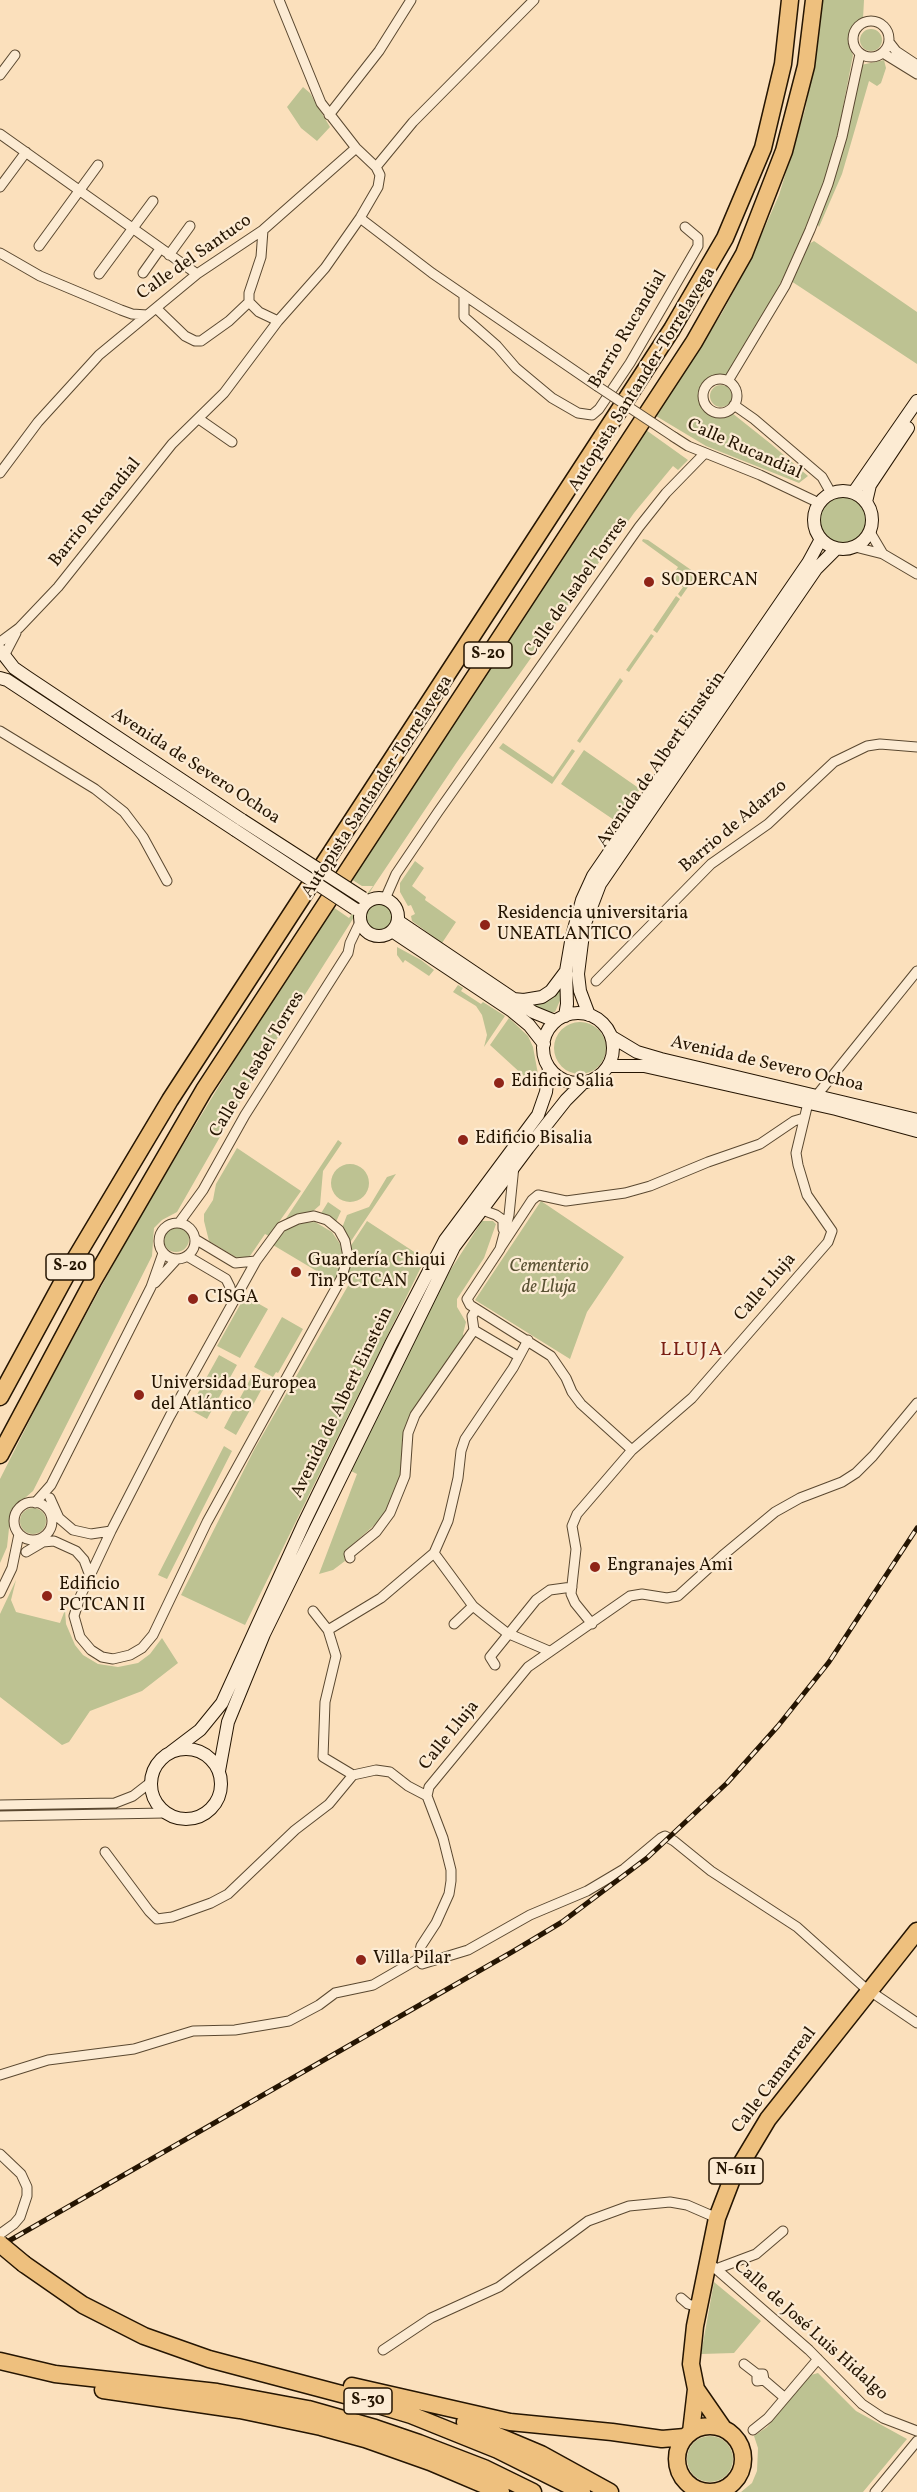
<!DOCTYPE html>
<meta charset="utf-8">
<style>
body{margin:0}
canvas{display:block;background:#fbe0bc}
</style>
<canvas width="917" height="2492"></canvas>
<script>
const c = document.querySelector('canvas').getContext('2d');
c.lineJoin = 'round';
function paint(path, color) { c.fillStyle = color; c.fill(path, 'evenodd'); }
const toPath = rows => new Path2D(rows.map(r => 'M' + r).join(''));
function strokePath(path, color, width, dash) { c.strokeStyle = color; c.lineWidth = width; c.lineCap = dash ? 'butt' : 'round'; c.setLineDash(dash || []); c.stroke(path); }
function drawText(font, color, halo, rows, align = 'center') {
  c.font = font + ' Vollkorn,serif'; c.lineWidth = 4.5; c.setLineDash([]); c.textBaseline = 'middle'; c.strokeStyle = halo; c.fillStyle = color; for (const [text, x, y, turn = 0] of rows) {
    c.save(); c.translate(x, y); c.rotate((+turn || 0) * Math.PI / 180); c.textAlign = isNaN(turn) ? turn : align; if (halo) c.strokeText(text, 0, 0); c.fillText(text, 0, 0); c.restore();
  }
}
paint(toPath([
 [823,0,864,0,863,19,850,32,848,44,853,55,839,128,825,180,797,249,772,300,727,377,714,378,704,386,701,401,707,410,717,416,732,413,771,444,808,476,799,483,706,446,656,416,722,313,749,263,779,195,805,110,815,61],
 '860 40a11 11 0 1 1 22 0a11 11 0 1 1-22 0Z',
 [884,60,886,68,881,83,877,86,869,81,842,174,819,227,817,223,843,150,861,65],
 [303,87,310,93,330,127,317,141,301,128,287,107],
 [814,241,917,312,917,364,791,281,809,244],
 '710 396a11 11 0 1 1 22 0a11 11 0 1 1-22 0Z',
 [646,430,688,460,678,470,673,466,634,513,457,762,375,884,268,1053,177,1212,162,1220,154,1228,152,1256,33,1491,11,1510,7,1547,0,1563,0,1479,46,1388,137,1221,239,1053,333,907,349,918,373,886,362,886,351,879],
 '820 519a24 24 0 1 1 48 0a24 24 0 1 1-48 0Z',
 [643,539,648,540,697,574,681,597,678,594,683,587,671,578,678,567,642,541],
 [676,596,680,599,657,633,653,630],
 [651,634,654,636,629,672,626,670],
 [620,678,623,681,580,743,577,741],
 [503,743,553,777,572,749,575,751,552,784,499,748],
 [584,750,640,789,617,822,561,784],
 [415,861,424,868,412,886,426,897,425,900,456,922,442,943,412,921,411,916,415,914,411,905,408,906,400,892,400,883],
 '364 917a15 15 0 1 1 30 0a15 15 0 1 1-30 0Z',
 [397,947,421,960,434,970,429,976,405,960,403,963,397,955],
 [458,985,463,988,461,991,481,1004,483,1002,505,1016,484,1047,487,1035,482,1015,476,1006,453,992],
 [561,986,562,996,555,1012,547,1013,529,1005],
 [509,1018,528,1036,533,1047,538,1074,537,1088,490,1045],
 '554 1048a26 26 0 1 1 52 0a26 26 0 1 1-52 0Z',
 [338,1140,342,1143,323,1171,320,1205,311,1213,285,1220],
 [237,1148,301,1191,269,1236,265,1234,250,1256,239,1259,209,1241,204,1221,204,1214,213,1200,216,1184],
 '331 1183a19 19 0 1 1 38 0a19 19 0 1 1-38 0Z',
 [396,1174,349,1244,342,1228,347,1215,369,1207,387,1177],
 [541,1201,624,1257,587,1312,570,1359,475,1300],
 [328,1202,341,1211,335,1224,320,1215],
 [367,1221,425,1259,245,1625,181,1595,254,1450,349,1284,344,1281,351,1265,350,1247],
 [482,1221,493,1221,496,1224,484,1258,457,1299,457,1307,466,1322,463,1334,464,1336,411,1415,399,1485,391,1506,379,1521,344,1552,345,1561,333,1570,319,1574,357,1474,351,1471,446,1277],
 [315,1222,332,1232,340,1244,342,1253,342,1268,335,1282,273,1245,288,1227,296,1223],
 '163 1239a13 13 0 1 1 26 0a13 13 0 1 1-26 0Z',
 [245,1296,268,1309,240,1358,217,1346],
 [282,1317,303,1329,278,1373,276,1372,273,1377,254,1367],
 [219,1355,237,1365,207,1419,189,1409],
 [253,1374,266,1381,253,1405,240,1398],
 [237,1403,250,1410,236,1435,224,1428],
 [224,1446,232,1451,167,1579,158,1575],
 '20 1521a13 13 0 1 1 26 0a13 13 0 1 1-26 0Z',
 [16,1580,11,1600,16,1612,60,1623,65,1610,66,1624,75,1645,83,1655,98,1664,118,1667,138,1663,150,1654,162,1638,178,1663,142,1691,90,1711,69,1742,62,1745,0,1697,0,1614],
 [714,2282,761,2321,734,2353,701,2354],
 [818,2373,856,2411,907,2439,863,2492,741,2492,752,2483,757,2471,758,2448,754,2436,767,2427,811,2375],
 '687 2459a23 23 0 1 1 46 0a23 23 0 1 1-46 0Z'
]), '#bdc292');
const street = toPath([
 '853 39a18 18 0 1 1 36 0a18 18 0 1 1-36 0Z',
 [889,42,896,51,917,65],
 [883,53,917,74],
 [0,75,15,55],
 [329,115,379,51,411,0],
 [0,134,197,274],
 [376,167,413,122,534,0],
 [0,187,26,152],
 [360,218,432,273,597,386],
 [263,230,261,257,249,293,249,302,259,312,278,321],
 [39,246,98,165],
 [0,253,40,276,121,310,132,314,147,315],
 [169,255,190,226],
 [143,273,160,249],
 [99,274,153,201],
 [464,296,464,317,497,346,516,368,552,398,578,413,592,415,599,409,630,363,698,246,698,238,685,227],
 [156,308,185,336,195,341,201,341,229,321,249,302],
 '703 396a17 17 0 1 1 34 0a17 17 0 1 1-34 0Z',
 [728,381,785,286,810,230,828,184,842,137,860,54],
 [734,405,754,419,822,477,831,493],
 [199,419,232,442],
 [674,437,688,446,760,475,819,503],
 [0,473,38,422,99,355,197,274,263,230,356,148],
 [870,532,883,554],
 [855,547,883,554,917,574],
 [0,642,19,628,58,587,172,444,224,393,278,321,325,268,360,218,378,187,380,175,376,167,356,148,321,103,279,0],
 [4,656,16,633],
 [0,731,95,789,124,812,143,837,167,881],
 [385,899,396,874,438,812,639,527,666,493,705,453],
 [596,981,711,864,768,824,834,762,867,746,880,744,917,747],
 [817,1095,917,971],
 [514,1166,509,1215,500,1249,467,1299,470,1305,551,1356,566,1378,572,1392,581,1404,632,1450],
 [480,1209,496,1215,503,1220,503,1229],
 [314,1216,327,1220,339,1230,345,1241,348,1257,341,1279,207,1522,153,1635,142,1648,130,1655,113,1659,102,1657,91,1650,80,1637,74,1616,80,1597,111,1531,170,1416,256,1261,281,1227,298,1219,314,1216],
 '159 1241a18 18 0 1 1 36 0a18 18 0 1 1-36 0Z',
 [179,1223,203,1190,245,1115,348,953,350,943,360,922],
 [195,1239,235,1263,256,1261],
 [501,1247,532,1200,538,1195,566,1201,625,1193,650,1186,708,1162,760,1144,794,1121,804,1118],
 [187,1256,226,1279,230,1287,233,1302],
 [155,1283,176,1260],
 [474,1330,518,1356],
 [50,1498,59,1518,73,1530,91,1534,111,1531],
 '14 1521a19 19 0 1 1 38 0a19 19 0 1 1-38 0Z',
 [35,1503,51,1485,151,1287,163,1253],
 [26,1552,43,1542,54,1541,76,1551,84,1560,90,1576],
 [434,1553,473,1606,484,1615,507,1633,549,1651],
 [350,1558,349,1554,376,1532,390,1513,405,1476,408,1433,415,1415,474,1330,472,1316,476,1310],
 [0,1593,12,1568,19,1534],
 [313,1611,328,1630,336,1656,325,1702,323,1757,353,1775,376,1770,390,1772,408,1786,427,1796],
 [454,1624,473,1606],
 [592,1624,575,1603,571,1594,576,1549,572,1526,577,1514,632,1450,692,1398,828,1242,832,1231,807,1195,798,1165,796,1153,808,1103],
 [328,1630,381,1598,434,1553,448,1521,458,1478,461,1451,465,1439,513,1368,528,1340],
 [495,1665,490,1657,536,1600,550,1590,572,1587],
 [0,1805,115,1803,133,1796,151,1782],
 [0,1816,165,1813],
 [105,1852,149,1911,157,1919,172,1917,211,1903,228,1894,295,1830,329,1804,353,1775],
 [418,1959,422,1964,468,1950,530,1915,587,1891,624,1869,661,1838,665,1836,674,1841,711,1871,797,1927,864,1987,917,2023],
 [0,2075,48,2060,134,2049,193,2031,235,2030,289,2021,319,2005,335,1993,373,1985,418,1959,421,1946,436,1923,449,1894,451,1881,451,1870,443,1838,427,1796,429,1787,528,1667,630,1596,642,1594,667,1598,678,1596,722,1556,775,1512,800,1498,842,1482,856,1473,873,1456,917,1403],
 [0,2154,21,2174,27,2187,27,2196,20,2217,14,2224,0,2234],
 [707,2261,809,2350,862,2404,883,2418,917,2431],
 [716,2269,756,2254,783,2231],
 [681,2298,688,2304,698,2307],
 [383,2350,431,2318,499,2287,588,2221,629,2206,670,2202,687,2205,717,2218],
 [744,2364,757,2374],
 [764,2380,763,2374,757,2374,757,2381,764,2380,785,2398],
 [753,2430,768,2418,818,2359],
 [875,2492,917,2441]
]);
const secondary = toPath([
 '814 520a29 29 0 1 1 58 0a29 29 0 1 1-58 0Z',
 [854,492,917,401],
 [866,502,870,485,908,428],
 [0,650,14,668,27,677,242,820],
 [0,678,7,680,235,830],
 '360 917a19 19 0 1 1 38 0a19 19 0 1 1-38 0Z',
 [398,921,533,1012,555,1021],
 [392,931,512,1011,529,1025,544,1044],
 [513,999,524,1000,542,997,551,991,566,971],
 '543 1048a35 35 0 1 1 70 0a35 35 0 1 1-70 0Z',
 [589,1015,580,991,578,974,584,926,600,884,816,569,836,549],
 [565,1016,567,1004,566,971,572,936,582,900,593,876,808,563,821,539],
 [612,1037,637,1052,661,1059,917,1120],
 [609,1066,644,1066,836,1109,917,1131],
 '151 1784a35 35 0 1 1 70 0a35 35 0 1 1-70 0Z',
 [171,1752,200,1730,222,1703,304,1523,391,1344,445,1240,538,1115,546,1092,549,1068],
 [219,1771,228,1722,264,1634,454,1247,528,1148,566,1100,583,1083]
]);
const highway = toPath([
 [0,1397,75,1259,170,1100,672,329,725,238,763,148,783,64,790,0],
 [0,1455,93,1281,204,1090,694,342,744,254,784,151,806,66,814,0],
 [24,2264,83,2305,144,2336,209,2359,345,2395,411,2415,498,2450,582,2492],
 [0,2361,55,2374,217,2392,308,2409,375,2428,419,2443,484,2468,533,2492],
 [352,2386,510,2422,612,2432,662,2439,685,2437],
 [696,2389,723,2428],
 [103,2390,240,2410,321,2427,365,2439,430,2462,501,2492],
 [465,2422,541,2454,610,2492],
 '677 2459a33 33 0 1 1 66 0a33 33 0 1 1-66 0Z',
 [691,2432,696,2389,691,2364,695,2326,717,2218,732,2179,768,2119,917,1931]
]);
strokePath(street, '#5a4830', 11);
strokePath(secondary, '#251502', 14);
strokePath(highway, '#251502', 19);
strokePath(street, '#fcebd3', 9);
strokePath(secondary, '#fcebd3', 12);
strokePath(highway, '#eec07e', 16);
const rail = toPath([
 [0,2246,512,1952,562,1922,647,1858,727,1783,778,1726,829,1662,917,1528]
]);
strokePath(rail, '#251502', 5);
strokePath(rail, '#fcebd3', 3, [9]);
const streetBridge = toPath([
 [597,386,674,437]
]);
const secondaryBridge = toPath([
 [242,820,363,898],
 [235,830,355,909]
]);
const highwayBridge = toPath([
 [0,2244,24,2264]
]);
strokePath(streetBridge, '#5a4830', 11, []);
strokePath(secondaryBridge, '#251502', 14, []);
strokePath(highwayBridge, '#251502', 19, []);
strokePath(streetBridge, '#fcebd3', 9);
strokePath(secondaryBridge, '#fcebd3', 12);
strokePath(highwayBridge, '#eec07e', 16);
for (const [x, y, r, color] of [
 [649,582,6,"#8f2418"],
 [485,925,6,"#8f2418"],
 [499,1083,6,"#8f2418"],
 [463,1140,6,"#8f2418"],
 [296,1272,6,"#8f2418"],
 [193,1299,6,"#8f2418"],
 [139,1395,6,"#8f2418"],
 [595,1567,6,"#8f2418"],
 [47,1596,6,"#8f2418"],
 [361,1960,6,"#8f2418"]
]) { const dot = new Path2D(); dot.arc(x, y, r, 0, 2 * Math.PI); c.fillStyle = color; c.fill(dot); strokePath(dot, '#fcebd3', 2); }
for (const [x, y, w] of [
 [488,655,48],
 [70,1267,48],
 [736,2171,54],
 [368,2401,48]
]) { const box = new Path2D(); box.roundRect(x - w / 2, y - 13, w, 26, 4.5); c.fillStyle = '#fcebd3'; c.fill(box); strokePath(box, '#251502', 1.5); }
drawText('bold 16px', '#251502', null, [
 ["S-20",488,655],
 ["S-20",70,1267],
 ["N-611",736,2171],
 ["S-30",368,2401]
]);
drawText('18px', '#251502', '#fcebd3', [
 ["Calle del Santuco",195,258,-35],
 ["Barrio Rucandial",629,330,-59],
 ["Autopista Santander-Torrelavega",643,380,-58],
 ["Calle Rucandial",744,450,24],
 ["Barrio Rucandial",96,513,-51],
 ["Calle de Isabel Torres",577,588,-55],
 ["Avenida de Albert Einstein",662,760,-55],
 ["Avenida de Severo Ochoa",195,767,33],
 ["Autopista Santander-Torrelavega",378,787,-57],
 ["Barrio de Adarzo",734,827,-40],
 ["Calle de Isabel Torres",258,1065,-59],
 ["Avenida de Severo Ochoa",767,1065,13],
 ["Calle Lluja",766,1288,-49],
 ["Avenida de Albert Einstein",343,1403,-64],
 ["Calle Lluja",450,1736,-51],
 ["Calle Camarreal",775,2081,-53],
 ["Calle de José Luis Hidalgo",810,2331,42]
]);
drawText('18px', '#251502', '#fcebd3', [
 ["SODERCAN",661,582],
 ["Residencia universitaria",497,915],
 ["UNEATLANTICO",497,936],
 ["Edificio Salia",511,1083],
 ["Edificio Bisalia",475,1140],
 ["Guardería Chiqui",308,1262],
 ["Tin PCTCAN",308,1283],
 ["CISGA",205,1299],
 ["Universidad Europea",151,1385],
 ["del Atlántico",151,1406],
 ["Engranajes Ami",607,1567],
 ["Edificio",59,1586],
 ["PCTCAN II",59,1607],
 ["Villa Pilar",373,1960]
], 'left');
drawText('italic 18px', '#5a5234', '#fcebd3', [
 ["Cementerio",549,1268],
 ["de Lluja",549,1289]
]);
c.letterSpacing = '1.5px';
drawText('20px', '#7a1f14', '#fcebd3', [
 ["LLUJA",692,1351]
]);
c.letterSpacing = '0px';
</script>
